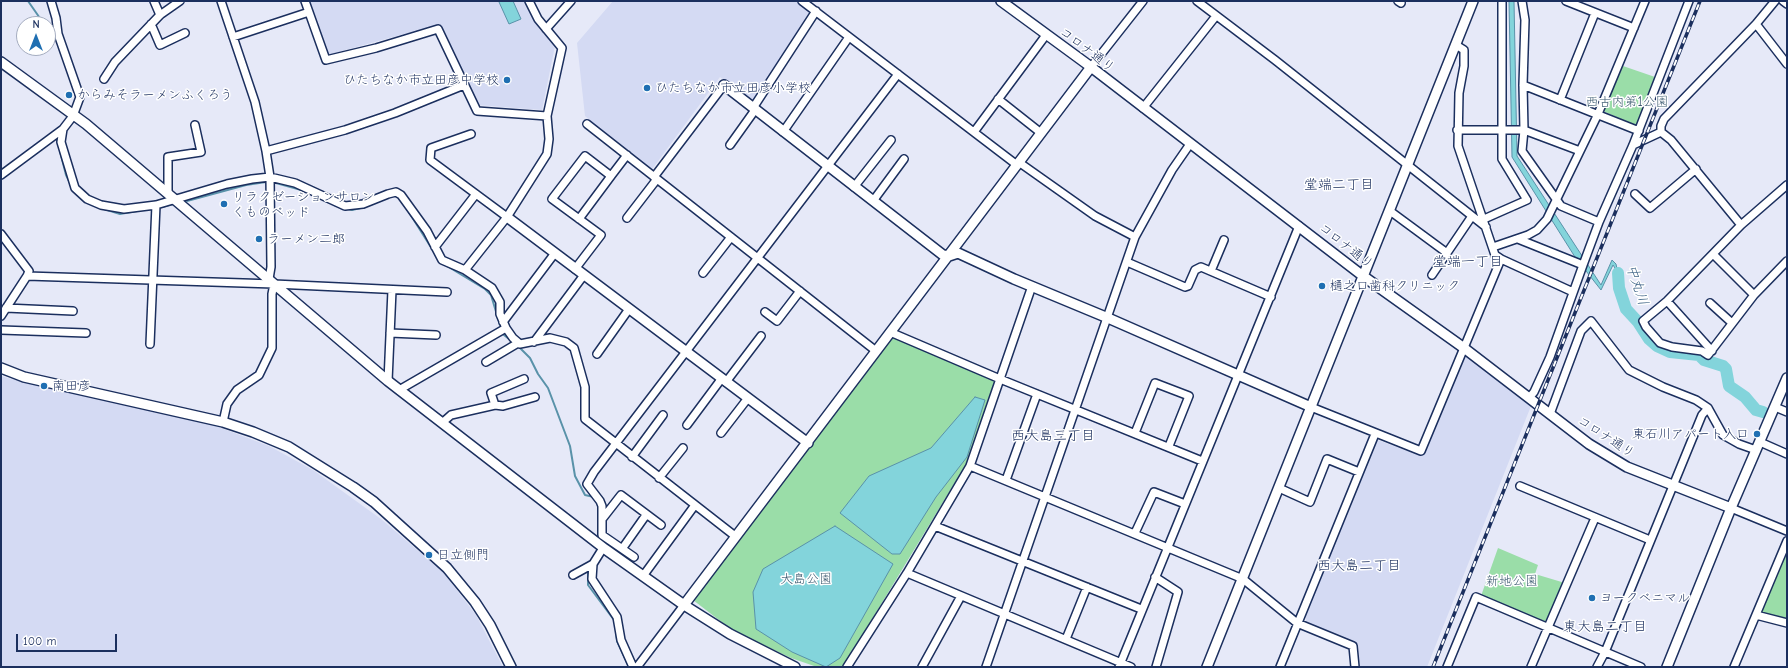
<!DOCTYPE html>
<meta charset="utf-8">
<style>
body{margin:0}
#map{position:relative;width:1788px;height:668px;overflow:hidden;background:#e6e9f8;font-family:"Comic Neue",sans-serif}
canvas{display:block}
.frame{position:absolute;inset:0;border:2px solid #1b2f5e;pointer-events:none}
.north{position:absolute;left:16px;top:16px;width:40px;height:40px;box-sizing:border-box;background:#fff;border:1px solid #a4acbf;border-radius:50%;rotate:0deg;font-size:11px;font-weight:700;line-height:16px;text-align:center;color:#1b2f5e}
.north::after{content:'';display:block;margin:auto;width:14px;height:18px;background:#1f6fb2;clip-path:polygon(50% 0,100% 100%,50% 72%,0 100%)}
.scale{position:absolute;left:16px;top:634px;width:101px;height:18px;box-sizing:border-box;border:2px solid #1b2f5e;border-top:0;padding-left:5px;font-size:12px;line-height:14px;white-space:nowrap;color:#1b2f5e;-webkit-text-stroke:3px #fff;paint-order:stroke}
</style>
<div id="map">
<canvas width="1788" height="668"></canvas>
<div class="frame"></div>
<div class="north">N</div>
<div class="scale">100 m</div>
</div>
<script>
const c = document.querySelector('canvas').getContext('2d');
c.lineJoin = 'round';
function paint(path, color) { c.fillStyle = color; c.fill(path, 'evenodd'); }
const toPath = rows => new Path2D(rows.map(r => 'M' + r).join(''));
function strokePath(path, color, width, dash) { c.strokeStyle = color; c.lineWidth = width; c.lineCap = dash ? 'butt' : 'round'; c.setLineDash(dash || []); c.stroke(path); }
function drawText(font, color, halo, rows, align = 'center') {
  c.font = font + ' "Comic Neue","Klee One",sans-serif'; c.lineWidth = 3; c.setLineDash([]); c.textBaseline = 'middle'; c.strokeStyle = halo; c.fillStyle = color; for (const [text, x, y, turn = 0] of rows) {
    c.save(); c.translate(x, y); c.rotate((+turn || 0) * Math.PI / 180); c.textAlign = isNaN(turn) ? turn : align; if (halo) c.strokeText(text, 0, 0); c.fillText(text, 0, 0); c.restore();
  }
}
paint(toPath([
 [308,1,525,1,534,20,555,46,542,110,478,105,437,25,327,55],
 [613,1,799,1,811,10,753,100,720,77,650,172,585,116,577,43],
 [1465,355,1531,406,1427,667,1360,667,1358,644,1306,622,1306,613,1375,439,1421,456],
 [1,376,11,379,154,410,216,426,269,446,313,470,381,519,443,572,476,615,503,667,1,667]
]), '#d4daf3');
paint(toPath([
 [1623,66,1655,77,1637,126,1603,111],
 [892,337,996,381,968,461,843,667,817,667,791,658,732,630,693,600],
 [1498,548,1538,565,1535,574,1565,583,1548,620,1542,622,1481,596],
 [1787,552,1787,620,1761,614]
]), '#9adda8');
const water = toPath([
 [501,1,513,1,521,19,509,24,499,2,501,1],
 [1509,1,1514,1,1517,156,1601,285,1612,260,1616,264,1621,288,1617,289,1615,268,1613,265,1601,290,1575,257,1512,157,1509,1],
 [975,397,985,400,967,457,936,497,900,554,892,554,840,513,869,476,931,448,975,397],
 [835,526,893,564,840,658,826,667,792,652,756,629,753,592,763,569,835,526]
]);
paint(water, '#83d4db');
strokePath(water, '#5992a9', 1);
strokePath(toPath([
 [28,1,44,24],
 [48,29,49,30],
 [60,151,66,175,70,183],
 [276,183,305,191],
 [187,201,246,185,266,182],
 [334,205,352,210,365,207],
 [405,206,439,260],
 [162,207,173,204],
 [104,209,120,214,137,211],
 [447,266,485,289,491,295,500,325],
 [504,335,514,343],
 [517,345,530,358,538,374,548,388,570,446,575,476,585,495,594,497],
 [589,563,596,554],
 [588,569,588,585,614,620],
 [616,632,617,641,629,667]
]), '#5992a9', 2);
strokePath(toPath([
 [1618,273,1619,288,1626,309,1638,322,1649,339,1657,346,1670,352,1699,355,1704,360,1723,366,1726,369,1729,386,1745,397,1756,410,1763,412]
]), '#83d4db', 12);
const minor = toPath([
 [51,1,56,18,58,34,80,97,73,116,63,129,61,142,75,188,87,199,101,205,124,209,156,205,227,184,252,179,270,177,295,183,345,206,363,204,388,194,396,192,401,195,427,231,442,260,465,270,492,288,500,302,500,314,506,328,513,338,520,344,550,338,566,342,574,348,585,387,585,419,735,536],
 [154,1,160,15],
 [221,1,255,102,266,151,270,177,271,267,269,279],
 [305,1,326,60,376,48,438,29,477,111,547,116],
 [802,1,1017,165],
 [1197,1,1275,60,1486,227],
 [1398,1,1401,3],
 [1522,1,1525,20,1523,85,1524,130,1522,151,1561,206,1599,222],
 [1566,1,1634,28],
 [1783,1,1787,4],
 [151,24,160,45,185,33],
 [1756,24,1787,64],
 [546,29,571,1],
 [233,37,309,12],
 [1091,67,1143,1],
 [104,79,115,62,160,15,180,1],
 [1523,85,1639,131],
 [998,99,1041,133],
 [1560,100,1595,13],
 [753,108,816,11],
 [1143,108,1216,16],
 [587,124,876,351],
 [1457,130,1524,130,1580,151],
 [783,132,849,37],
 [974,132,1046,35],
 [1661,132,1661,126,1664,119,1756,24,1775,1],
 [1661,132,1671,140,1741,225],
 [471,134,431,148,430,160,507,217],
 [730,145,755,110],
 [1633,145,1661,132],
 [266,151,345,130,395,113,464,85],
 [1020,163,1095,216,1135,237],
 [1,175,63,129],
 [654,177,724,85],
 [1787,185,1741,225,1667,301,1643,321,1646,327,1660,343,1672,347,1702,351,1708,355,1754,295,1787,261],
 [854,187,891,140],
 [168,193,168,157,201,152,195,125],
 [1635,194,1650,208,1696,169],
 [873,201,904,159],
 [1390,211,1447,253],
 [627,218,657,179],
 [579,219,611,176],
 [1484,219,1527,200,1502,159,1502,1],
 [1,234,29,271,27,276,274,284,447,292],
 [1518,239,1583,265,1599,222,1633,145,1689,1],
 [435,247,476,194],
 [1493,247,1528,235,1537,230,1547,219,1598,114,1645,1],
 [1714,255,1754,295],
 [1501,259,1573,292],
 [1127,262,1185,287,1188,286,1195,270,1201,267,1271,297],
 [575,269,601,235,552,199,585,156,611,176,627,155],
 [465,270,507,217,547,154,549,139,547,116,562,48,538,19,529,1],
 [1211,271,1224,240],
 [703,273,731,237],
 [1432,275,1472,216],
 [1667,301,1712,351],
 [1710,303,1732,323],
 [6,308,73,311],
 [765,312,777,321,800,291],
 [1,316,27,276],
 [503,322,555,253],
 [1,330,86,333],
 [890,332,1000,379,1202,461],
 [390,333,436,335],
 [534,342,584,275],
 [150,344,156,205],
 [597,354,629,309],
 [486,362,518,343],
 [388,381,392,290],
 [726,382,761,336],
 [399,390,506,328],
 [1529,398,1534,392,1550,357,1583,265],
 [495,405,503,406,535,397],
 [1311,407,1421,451,1501,259,1495,255,1458,146,1459,93,1464,66,1464,50,1456,45],
 [1775,407,1787,412],
 [1550,414,1581,331,1591,321,1629,370,1663,387,1696,400,1708,408,1723,435,1739,444,1756,450],
 [223,422,227,404,237,390,259,375,272,348,272,294,274,284],
 [442,423,451,415,495,405,491,393,524,379],
 [687,425,722,378],
 [721,433,748,398],
 [1135,433,1155,383,1189,396,1169,446],
 [1760,442,1787,454],
 [632,457,663,415],
 [970,466,1243,579,1297,623,1353,646,1355,667],
 [659,478,683,448],
 [1006,480,1037,394],
 [1520,486,1650,540],
 [1279,488,1310,502,1327,459,1359,472],
 [1731,508,1787,531],
 [603,518,621,495,661,525],
 [935,526,1141,609],
 [1135,533,1154,492,1185,504],
 [603,548,593,564,592,579,617,617,621,640,633,667],
 [622,549,646,515],
 [634,557,602,535,602,506,600,501,587,484,594,472,898,74],
 [907,573,1131,667],
 [573,575,593,564],
 [643,576,695,505],
 [1155,577,1178,592,1156,667],
 [1756,615,1787,623],
 [1066,639,1087,587],
 [637,667,684,605],
 [847,667,907,573,970,466,1032,286],
 [922,667,961,596],
 [986,667,1135,237,1172,170,1190,144],
 [1119,667,1299,226],
 [1280,667,1375,434],
 [1447,667,1476,597,1641,667],
 [1531,667,1595,518],
 [1597,667,1605,652,1702,415,1708,408],
 [1734,667,1787,541]
]);
const tertiary = toPath([
 [1001,1,1091,67,1363,276,1464,348,1589,444,1627,467,1731,508],
 [1,62,86,124,388,381,605,549,684,605,730,634,795,667],
 [724,85,943,255,949,256,958,253,1014,279,1108,318,1311,407],
 [507,217,808,443],
 [1,368,24,377,223,422,253,432,289,447,353,487,374,502,447,568,475,602,490,625,511,667],
 [684,605,1091,67],
 [1207,667,1473,1],
 [1667,667,1731,508,1787,378]
]);
strokePath(minor, '#1b2f5e', 10);
strokePath(tertiary, '#1b2f5e', 12);
strokePath(minor, '#fff', 7);
strokePath(tertiary, '#fff', 9);
const rail = toPath([
 [1433,667,1700,1]
]);
strokePath(rail, '#1b2f5e', 3.5);
strokePath(rail, '#fff', 2, [6]);
for (const [x, y, r, color] of [
 [507,80,4,"#1f6fb2"],
 [647,88,4,"#1f6fb2"],
 [69,95,4,"#1f6fb2"],
 [224,204,4,"#1f6fb2"],
 [259,239,4,"#1f6fb2"],
 [1322,286,4,"#1f6fb2"],
 [44,386,4,"#1f6fb2"],
 [1757,434,4,"#1f6fb2"],
 [429,555,4,"#1f6fb2"],
 [1592,598,4,"#1f6fb2"]
]) { const dot = new Path2D(); dot.arc(x, y, r, 0, 2 * Math.PI); c.fillStyle = color; c.fill(dot); strokePath(dot, '#fff', 1.5); }
drawText('13px', '#1b2f5e', '#fff', [
 ["コロナ通り",1087,50,37],
 ["コロナ通り",1346,246,38],
 ["コロナ通り",1606,437,33]
]);
drawText('13px', '#1b2f5e', '#fff', [
 ["ひたちなか市立田彦中学校",499,80,"right"],
 ["ひたちなか市立田彦小学校",655,88],
 ["からみそラーメンふくろう",77,95],
 ["リラクゼーションサロン",232,197],
 ["くものベッド",232,212],
 ["ラーメン二郎",267,239],
 ["樋之口歯科クリニック",1330,286],
 ["南田彦",52,386],
 ["東石川アパート入口",1749,434,"right"],
 ["日立側門",437,555],
 ["ヨークベニマル",1600,598]
], 'left');
drawText('13px', '#3b5a70', '#fff', [
 ["西古内第1公園",1627,102],
 ["大島公園",806,579],
 ["新地公園",1512,581]
]);
drawText('14px', '#1b2f5e', '#fff', [
 ["堂端二丁目",1339,185],
 ["堂端一丁目",1468,262],
 ["西大島三丁目",1053,436],
 ["西大島二丁目",1359,566],
 ["東大島二丁目",1605,627]
]);
drawText('italic 14px', '#3a6184', '#fff', [
 ["中丸川",1637,285,72]
]);
</script>
